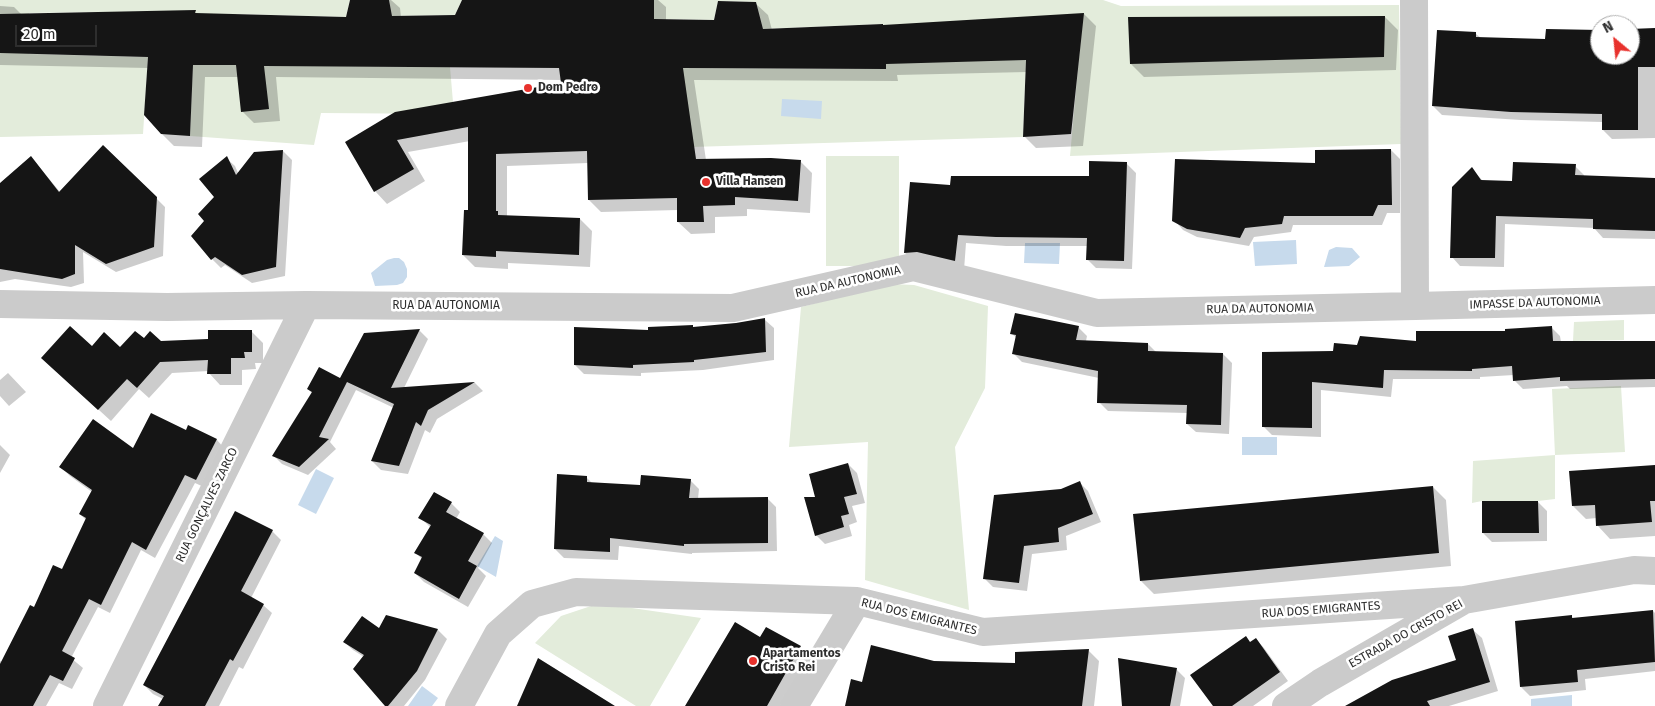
<!DOCTYPE html>
<meta charset="utf-8">
<style>
body{margin:0}
#map{position:relative;width:1655px;height:706px;overflow:hidden;background:#fff;font-family:"Fira Sans",sans-serif}
canvas{display:block}
.north{position:absolute;left:1590px;top:15px;width:50px;height:50px;box-sizing:border-box;background:#fff;border:1px solid #ababab;border-radius:50%;rotate:332deg;font-size:14px;font-weight:700;line-height:20px;text-align:center;color:#2e2e2e}
.north::after{content:'';display:block;margin:auto;width:18px;height:22px;background:#e8322d;clip-path:polygon(50% 0,100% 100%,50% 72%,0 100%)}
.scale{position:absolute;left:15px;top:25px;width:82px;height:22px;box-sizing:border-box;border:2px solid #2e2e2e;border-top:0;padding-left:6px;font-size:15px;line-height:18px;white-space:nowrap;color:#2e2e2e;-webkit-text-stroke:4px #fff;paint-order:stroke}
</style>
<div id="map">
<canvas width="1655" height="706"></canvas>
<div class="north">N</div>
<div class="scale">20 m</div>
</div>
<script>
const c = document.querySelector('canvas').getContext('2d');
c.lineJoin = 'round';
function paint(path, color) { c.fillStyle = color; c.fill(path, 'evenodd'); }
const toPath = rows => new Path2D(rows.map(r => 'M' + r).join(''));
function strokePath(path, color, width, dash) { c.strokeStyle = color; c.lineWidth = width; c.lineCap = dash ? 'butt' : 'round'; c.setLineDash(dash || []); c.stroke(path); }
function drawText(font, color, halo, rows, align = 'center') {
  c.font = font + ' "Fira Sans",sans-serif'; c.lineWidth = 5; c.setLineDash([]); c.textBaseline = 'middle'; c.strokeStyle = halo; c.fillStyle = color; for (const [text, x, y, turn = 0] of rows) {
    c.save(); c.translate(x, y); c.rotate((+turn || 0) * Math.PI / 180); c.textAlign = isNaN(turn) ? turn : align; if (halo) c.strokeText(text, 0, 0); c.fillText(text, 0, 0); c.restore();
  }
}
paint(toPath([
 [0,0,350,0,346,17,236,14,233,65,450,67,454,114,321,113,314,145,190,136,195,11,29,13,29,8,29,54,148,57,143,134,0,137],
 [389,0,462,0,455,15,392,16],
 [654,0,1103,0,1121,6,1399,5,1401,144,1070,156,1083,14,1026,60,1023,137,658,148,660,68,886,69,883,24,763,29,756,2,718,1,714,20,654,19],
 [826,156,899,156,899,266,826,266],
 [891,284,914,285,988,306,985,388,955,447,969,610,865,580,868,442,789,447,801,307],
 [1624,320,1624,340,1573,341,1574,322],
 [1621,386,1625,452,1555,455,1555,499,1538,501,1482,501,1472,503,1473,461,1555,455,1552,389],
 [591,606,625,607,701,618,650,706,636,706,535,643,561,616]
]), '#e3ecdb');
paint(toPath([
 [782,99,822,101,821,119,781,116],
 [1296,240,1297,264,1255,266,1253,242],
 [1025,243,1060,243,1059,264,1024,263],
 [1336,247,1352,248,1360,257,1349,266,1324,267,1329,250],
 [394,258,399,258,404,262,407,269,407,277,403,283,397,285,375,286,371,273,387,260],
 [1242,437,1277,437,1277,455,1242,455],
 [316,469,334,478,316,514,298,505],
 [495,536,503,541,496,577,477,566],
 [422,686,438,698,432,706,408,706],
 [1572,695,1572,706,1531,706,1531,699]
]), '#c7daec');
paint(toPath([
 [351,0,391,0,400,8,401,17,456,16,464,0,658,0,666,7,666,20,715,21,755,3,768,15,772,30,884,26,1084,14,1096,26,1083,146,1036,148,1024,136,1027,72,897,75,898,81,694,80,706,160,800,161,812,173,810,213,747,209,747,216,715,217,715,233,691,234,678,222,678,210,601,212,589,200,588,163,507,166,507,217,580,219,592,231,590,267,508,263,508,269,475,267,463,255,469,212,470,141,408,152,425,181,387,204,375,191,346,142,562,84,562,80,276,77,280,121,254,123,242,111,238,77,205,77,202,147,174,146,162,134,148,68,0,65,0,6,14,7,22,15,195,12,198,15,347,18],
 [1385,17,1398,30,1396,70,1144,77,1131,64],
 [1630,30,1655,30,1655,138,1612,139,1603,130,1603,122,1521,120,1442,115,1433,106,1476,34,1481,38,1546,40,1600,32,1600,55,1630,55],
 [1391,150,1400,159,1400,213,1387,213,1382,225,1293,225,1291,232,1254,237,1249,246,1197,237,1183,230,1174,220,1317,164],
 [283,151,292,160,285,276,252,283,225,265,221,268,212,259,206,221,216,198,226,158,235,166,238,173,255,153],
 [31,157,60,192,156,198,165,207,163,256,116,272,83,252,84,283,71,287,15,279,0,282,0,185],
 [1127,164,1136,173,1132,269,1096,268,1087,259,1088,246,1006,246,966,243,964,270,914,261,905,253,951,186,1090,177],
 [1575,166,1584,175,1584,177,1655,179,1655,239,1603,238,1594,228,1505,224,1504,267,1460,266,1452,257,1472,169,1483,181,1514,182],
 [765,320,774,328,774,360,703,370,641,373,641,376,584,374,575,365,650,332,692,326,694,328],
 [1078,327,1087,336,1086,341,1148,344,1156,352,1223,354,1232,363,1229,434,1196,432,1187,424,1188,413,1108,411,1099,402,1099,378,1022,362,1013,353,1017,338,1012,334],
 [1551,327,1560,336,1561,342,1655,343,1655,387,1570,389,1567,386,1523,389,1514,380,1514,375,1480,377,1480,379,1393,379,1391,397,1321,390,1321,437,1272,435,1263,426,1334,353,1357,346,1417,342],
 [419,330,428,339,404,388,475,383,483,391,437,419,430,433,425,430,408,474,381,470,372,461,394,408,356,390,330,442,336,449,308,475,282,464,274,456,313,394,308,389,341,380],
 [252,332,263,343,263,363,255,363,256,369,242,370,242,385,220,385,209,373,209,371,172,373,149,398,139,389,111,421,54,369,92,348,120,349,144,340,160,342,209,340],
 [8,373,26,392,9,406,0,396,0,380],
 [186,431,217,440,225,449,206,488,195,483,155,558,141,550,110,613,98,607,71,658,83,668,72,689,59,683,46,706,0,706,0,661,2,662,35,608,62,571,86,520,80,514,92,492,70,476,61,467,134,450],
 [0,445,10,455,0,473],
 [848,464,857,473,865,503,852,506,857,522,849,525,852,536,825,544,816,535],
 [1655,466,1655,536,1610,539,1598,526,1597,518,1586,519,1573,506],
 [586,477,593,484,641,486,690,480,699,489,698,499,767,498,776,507,777,551,692,553,692,554,619,546,618,560,564,558,555,549],
 [1080,483,1088,491,1101,522,1066,536,1067,550,1032,554,1027,591,993,587,984,578,1062,490],
 [1433,487,1446,500,1451,566,1154,594,1141,581],
 [434,494,451,503,460,512,456,519,483,534,492,543,478,568,486,576,468,607,424,582,415,573,423,560,416,553,431,528,420,517],
 [1538,502,1547,511,1547,541,1492,542,1483,533],
 [272,531,281,540,251,598,263,605,272,613,243,669,239,667,219,706,160,706,163,699,153,694,144,685],
 [1653,611,1655,613,1655,671,1585,679,1586,690,1530,696,1521,687,1572,617,1574,619],
 [387,616,438,630,447,639,425,680,404,706,386,706,364,657,353,650,344,642,379,630],
 [1473,630,1482,638,1498,691,1449,706,1357,706,1457,661],
 [1256,639,1264,648,1288,681,1253,706,1214,706,1251,643],
 [800,647,809,656,780,706,687,706],
 [1088,650,1099,661,1094,706,938,706,1017,665],
 [1176,669,1185,678,1180,706,1123,706]
]), '#0003');
paint(toPath([
 [350,0,389,0,392,16,455,15,462,0,654,0,654,19,714,20,718,1,756,2,763,29,883,24,883,25,1084,13,1071,134,1023,137,1026,60,886,64,886,69,683,68,696,159,771,158,801,160,798,201,735,197,735,205,703,206,704,222,677,222,677,198,588,200,587,151,496,154,496,211,498,211,498,215,580,218,579,255,496,251,496,257,462,255,464,210,468,210,468,127,397,140,414,169,374,192,345,142,395,112,561,83,559,68,264,66,269,109,241,112,236,65,193,65,190,136,161,134,144,115,148,57,0,53,0,14,196,10,195,13,346,17],
 [1385,16,1384,57,1130,64,1128,17],
 [1655,28,1655,67,1638,67,1638,130,1602,130,1602,114,1511,112,1432,106,1437,30,1476,32,1476,37,1545,39,1546,29,1600,30,1600,55,1630,55,1630,29],
 [103,145,157,197,154,247,106,264,75,245,75,274,62,279,0,269,0,183,31,156,59,192],
 [1391,149,1392,205,1378,205,1373,216,1284,216,1282,224,1245,228,1240,238,1187,229,1172,221,1175,159,1315,163,1315,150],
 [283,150,276,267,242,275,215,257,211,260,191,236,204,221,198,214,214,197,199,179,227,156,236,175,254,152],
 [1089,161,1127,162,1124,261,1086,260,1087,238,996,237,958,235,955,261,917,252,904,253,910,182,950,185,951,176,1089,176],
 [1513,162,1576,164,1575,175,1655,178,1655,231,1593,229,1593,219,1496,216,1495,258,1450,258,1452,187,1472,167,1481,180,1512,181],
 [1015,313,1079,326,1076,340,1148,343,1148,351,1223,353,1221,425,1186,424,1187,405,1097,403,1098,371,1012,354,1016,335,1010,334],
 [765,318,766,352,694,360,694,362,633,365,633,368,574,365,574,327,648,330,648,327,693,325,693,327,736,323],
 [70,326,92,346,104,332,120,347,135,331,144,338,150,331,161,341,208,339,208,330,252,330,252,352,244,352,245,358,231,358,231,374,207,374,208,360,160,362,137,388,127,379,98,410,41,358],
 [1552,326,1553,341,1655,341,1655,379,1560,381,1560,377,1513,381,1512,366,1472,369,1472,371,1384,370,1383,388,1312,382,1312,428,1262,427,1262,352,1333,351,1334,343,1357,345,1360,336,1416,341,1416,331,1505,331,1505,329],
 [420,329,391,388,475,382,428,410,421,426,416,422,399,466,371,461,394,404,347,382,319,437,329,439,299,467,272,456,312,392,307,389,319,367,340,378,364,333],
 [151,413,186,430,188,425,217,439,196,480,185,475,146,550,132,542,101,605,89,599,62,651,75,658,63,681,50,675,33,706,0,706,0,664,30,605,34,607,53,565,62,569,86,518,79,514,92,490,59,467,93,419,133,448],
 [848,463,857,494,844,497,849,514,841,516,844,527,815,536,804,497,815,497,809,474],
 [1655,465,1655,501,1650,501,1652,522,1596,526,1595,505,1572,506,1569,471],
 [557,474,587,476,587,482,640,485,641,475,691,479,689,498,768,497,768,543,684,544,684,546,610,538,610,552,554,549],
 [1080,481,1093,514,1058,528,1059,542,1024,546,1019,583,983,579,994,495,1061,489],
 [1433,486,1439,553,1140,581,1133,514],
 [434,492,452,502,446,512,484,533,468,561,477,566,459,599,414,573,422,557,414,553,431,525,418,518],
 [1482,501,1538,501,1539,533,1482,533],
 [235,511,273,530,241,591,264,604,233,661,230,659,205,706,158,706,164,696,143,685],
 [1653,610,1655,662,1577,670,1578,682,1520,687,1515,621,1572,615,1572,618],
 [386,615,438,629,417,671,388,706,385,706,353,669,364,655,343,642,362,616,379,628],
 [735,622,760,637,766,627,801,646,767,706,685,706],
 [1473,628,1490,682,1427,701,1430,706,1345,706,1392,680,1456,660,1448,636],
 [1246,636,1250,642,1256,638,1280,672,1232,706,1213,706,1190,675],
 [871,645,934,661,1015,663,1015,652,1089,649,1082,706,845,706,851,679,862,682],
 [538,658,615,706,517,706],
 [1118,658,1177,668,1170,706,1122,706]
]), '#151515');
strokePath(toPath([
 [0,304,167,307,306,305,733,308,913,267,1097,313,1415,306,1414,0],
 [1415,306,1655,300],
 [107,706,306,305],
 [459,706,498,634,532,604,576,592,857,601,983,632,1464,600],
 [794,706,857,601],
 [1286,706,1320,683,1464,600,1634,570,1655,571]
]), '#cbcbcb', 28);
for (const [x, y, r, color] of [
 [528,88,5,"#e8322d"],
 [706,182,5,"#e8322d"],
 [753,661,5,"#e8322d"]
]) { const dot = new Path2D(); dot.arc(x, y, r, 0, 2 * Math.PI); c.fillStyle = color; c.fill(dot); strokePath(dot, '#fff', 2); }
drawText('bold 12px', '#2e2e2e', '#fff', [
 ["Dom Pedro",538,88],
 ["Villa Hansen",716,182],
 ["Apartamentos",763,654],
 ["Cristo Rei",763,668]
], 'left');
drawText('12px', '#2e2e2e', '#fff', [
 ["RUA DA AUTONOMIA",848,282,-13],
 ["IMPASSE DA AUTONOMIA",1535,303,-2],
 ["RUA DA AUTONOMIA",446,306],
 ["RUA DA AUTONOMIA",1260,309,-1],
 ["RUA GONÇALVES ZARCO",207,505,-64],
 ["RUA DOS EMIGRANTES",1321,610,-4],
 ["RUA DOS EMIGRANTES",919,617,14],
 ["ESTRADA DO CRISTO REI",1406,634,-29]
]);
</script>
